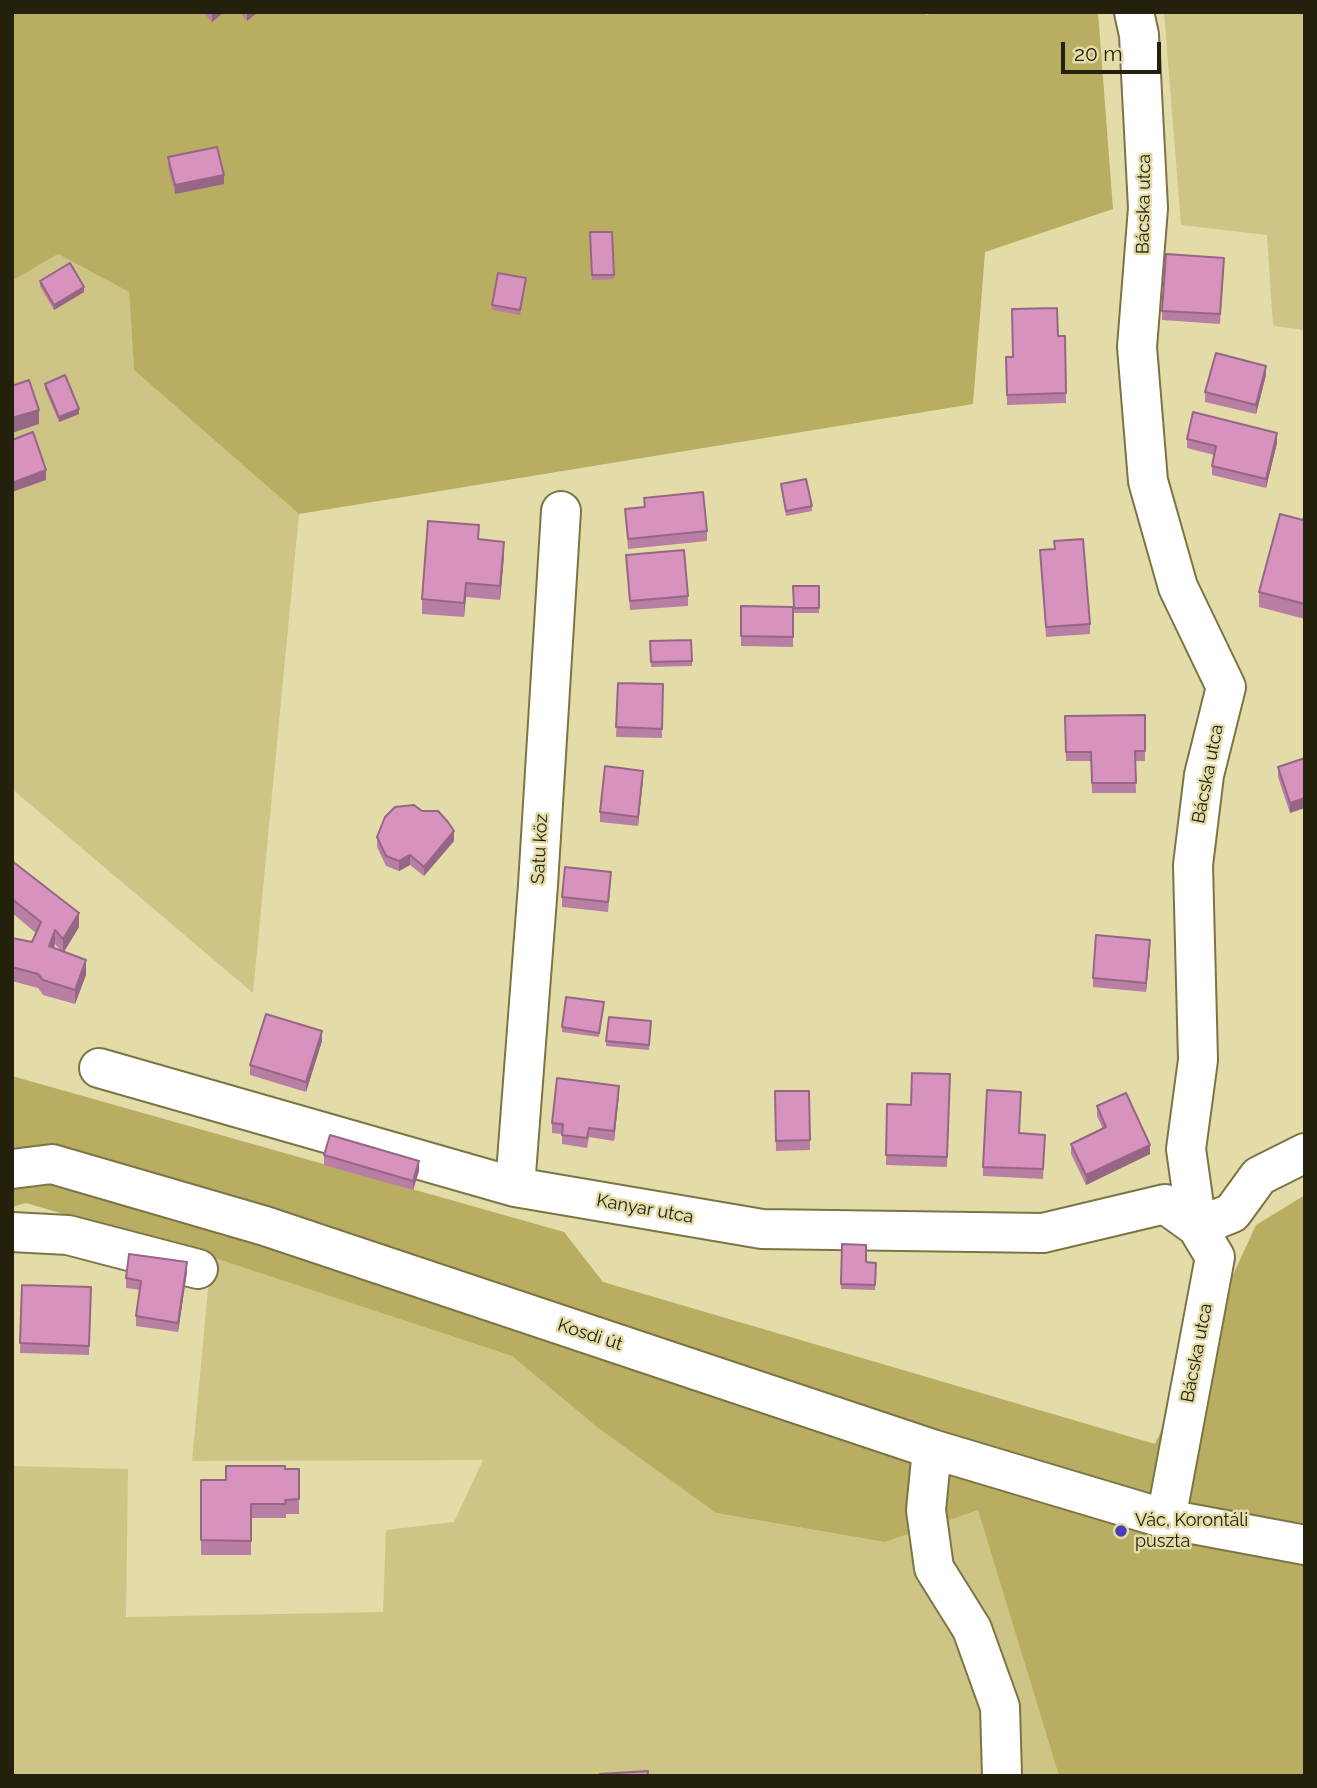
<!DOCTYPE html>
<meta charset="utf-8">
<style>
body{margin:0}
#map{position:relative;width:1317px;height:1788px;overflow:hidden;background:#e3dca9;font-family:Raleway,sans-serif}
canvas{display:block}
.frame{position:absolute;inset:0;border:14px solid #23200c;pointer-events:none}
.scale{position:absolute;left:1061px;top:42px;width:100px;height:32px;box-sizing:border-box;border:4px solid #23200c;border-top:0;padding-left:9px;font-size:21px;line-height:24px;white-space:nowrap;color:#23200c;-webkit-text-stroke:5px #e3dca9;paint-order:stroke}
</style>
<div id="map">
<canvas width="1317" height="1788"></canvas>
<div class="frame"></div>
<div class="scale">20 m</div>
</div>
<script>
const c = document.querySelector('canvas').getContext('2d');
c.lineJoin = 'round';
function paint(path, color) { c.fillStyle = color; c.fill(path, 'evenodd'); }
const toPath = rows => new Path2D(rows.map(r => 'M' + r).join(''));
function strokePath(path, color, width, dash) { c.strokeStyle = color; c.lineWidth = width; c.lineCap = dash ? 'butt' : 'round'; c.setLineDash(dash || []); c.stroke(path); }
function drawText(font, color, halo, rows, align = 'center') {
  c.font = font + ' Raleway,sans-serif'; c.lineWidth = 5; c.setLineDash([]); c.textBaseline = 'middle'; c.strokeStyle = halo; c.fillStyle = color; for (const [text, x, y, turn = 0] of rows) {
    c.save(); c.translate(x, y); c.rotate((+turn || 0) * Math.PI / 180); c.textAlign = isNaN(turn) ? turn : align; if (halo) c.strokeText(text, 0, 0); c.fillText(text, 0, 0); c.restore();
  }
}
paint(toPath([
 [1164,12,1305,12,1305,330,1273,326,1267,235,1181,225],
 [58,254,129,292,134,370,299,514,253,993,12,789,12,281],
 [211,1257,512,1356,598,1428,716,1513,885,1542,978,1509,1059,1776,12,1776,12,1466,128,1469,126,1617,383,1612,386,1530,454,1522,483,1460,192,1461]
]), '#cdc485');
paint(toPath([
 [12,12,922,12,926,15,934,12,1098,12,1113,209,985,252,973,404,299,514,134,370,129,292,58,254,12,281],
 [12,1076,564,1232,603,1282,1155,1444,1256,1225,1305,1195,1305,1776,1059,1776,978,1510,885,1542,716,1513,598,1428,512,1356,211,1257,26,1203,12,1207]
]), '#b8ad60');
const minor = toPath([
 [1134,12,1139,35,1148,208,1137,347,1148,481,1178,587,1226,687,1204,775,1193,865,1198,1060,1186,1149,1197,1227,1215,1257,1166,1519],
 [99,1068,515,1187,762,1229,1043,1233,1165,1204,1197,1227,1232,1213,1259,1176,1305,1153],
 [12,1169,52,1164,265,1226,932,1449,1166,1519,1305,1545],
 [515,1187,538,885,561,511],
 [12,1232,68,1235,198,1269],
 [932,1449,926,1510,934,1568,972,1629,1000,1707,1002,1776]
]);
strokePath(minor, '#7b7545', 42);
strokePath(minor, '#fff', 38);
paint(toPath([
 [203,12,224,12,212,22],
 [240,12,258,12,247,21],
 [168,157,224,184,175,194,168,167],
 [590,232,614,275,614,279,592,280],
 [1224,268,1220,324,1162,320,1162,311],
 [40,281,84,292,54,310,40,286],
 [526,283,520,315,492,310,492,305],
 [1058,336,1065,336,1066,403,1007,405,1006,357,1013,357],
 [1266,375,1256,414,1205,402,1205,392],
 [45,384,79,414,59,422,45,389],
 [1187,439,1277,443,1266,488,1212,475,1212,466,1214,455,1187,448],
 [781,484,812,506,812,511,786,516],
 [644,498,707,531,707,541,628,549,625,509,644,507],
 [1305,514,1305,619,1259,607,1259,592,1303,520],
 [479,539,504,556,500,600,466,597,464,617,422,614,422,599],
 [1040,550,1090,624,1090,634,1046,637],
 [626,555,688,596,688,606,630,610],
 [793,586,819,586,819,613,794,613],
 [741,606,793,607,793,647,741,646],
 [650,641,692,661,692,666,651,667],
 [618,683,663,684,662,738,616,737],
 [1145,715,1145,761,1135,761,1136,793,1092,793,1091,761,1066,761,1065,716],
 [1305,758,1290,813,1278,777,1278,767],
 [643,780,638,826,600,822,600,812],
 [377,837,454,841,424,876,410,865,399,871,386,866,377,847],
 [12,861,79,927,64,952,86,975,75,1004,43,995,38,988,12,981,12,938,32,942,36,933,12,913],
 [55,944,61,951,54,948],
 [611,881,608,912,562,907,562,897],
 [1150,950,1146,992,1093,987,1093,978],
 [604,1007,599,1037,562,1032,562,1027],
 [651,1026,649,1050,606,1046,606,1041],
 [322,1041,306,1092,250,1075,250,1065],
 [950,1074,947,1167,886,1165,887,1104,911,1105],
 [775,1091,809,1091,810,1150,776,1151],
 [619,1095,614,1141,589,1137,587,1148,562,1144,562,1134,552,1133,552,1123],
 [1097,1106,1150,1154,1086,1185,1071,1154,1071,1144,1103,1129,1097,1116],
 [1019,1133,1045,1135,1043,1179,983,1176,983,1167],
 [324,1155,419,1171,413,1190,324,1165],
 [842,1244,866,1262,876,1263,875,1290,841,1289],
 [187,1272,178,1332,136,1326,136,1316,140,1290,126,1288,126,1278],
 [22,1285,91,1287,89,1355,20,1353],
 [285,1469,299,1469,299,1514,286,1514,286,1518,251,1518,251,1555,201,1555,201,1480,226,1480]
]), '#b97ea3');
paint(toPath([
 [212,12,224,12,212,22],
 [247,12,258,12,247,21],
 [224,175,224,184,175,194,175,185],
 [84,287,84,292,54,310,54,305],
 [1266,366,1266,375,1256,414,1256,405],
 [79,409,79,414,59,422,59,417],
 [39,410,39,424,12,433,12,418],
 [1277,433,1277,443,1266,488,1266,479],
 [46,470,46,480,12,492,12,483],
 [504,542,504,556,500,600,500,586],
 [466,583,466,597,464,617,464,603],
 [643,771,643,780,638,826,638,817],
 [1305,798,1305,808,1290,813,1290,803],
 [454,831,454,841,424,876,424,867],
 [410,855,410,865,399,871,399,861],
 [79,913,79,927,63,953,63,939],
 [55,930,55,944,49,960,49,946],
 [1150,940,1150,950,1146,992,1146,983],
 [86,960,86,975,75,1004,75,990],
 [322,1031,322,1041,306,1092,306,1082],
 [619,1086,619,1095,614,1141,614,1131],
 [1150,1145,1150,1154,1086,1185,1086,1175],
 [419,1161,419,1171,413,1190,413,1181],
 [187,1262,187,1272,178,1332,178,1323]
]), '#966685');
const building = toPath([
 [217,147,224,175,175,185,168,157,217,147],
 [590,232,612,232,614,275,592,275,590,232],
 [1166,254,1224,258,1220,314,1162,311,1166,254],
 [70,263,84,287,54,305,40,281,70,263],
 [498,273,526,278,520,310,492,305,498,273],
 [1057,308,1058,336,1065,336,1066,393,1007,395,1006,357,1013,357,1012,309,1057,308],
 [1216,353,1266,366,1256,405,1205,392,1216,353],
 [65,375,79,409,59,417,45,384,65,375],
 [29,380,39,410,12,418,12,386,29,380],
 [1193,412,1277,433,1266,479,1212,466,1216,446,1187,439,1193,412],
 [33,432,46,470,12,483,12,440,33,432],
 [806,479,812,506,786,511,781,484,806,479],
 [703,492,707,531,628,539,625,509,645,507,644,498,703,492],
 [1280,514,1303,520,1305,514,1305,604,1259,592,1280,514],
 [428,521,479,525,478,539,504,542,500,586,466,583,464,603,422,599,428,521],
 [1083,539,1090,624,1046,627,1040,550,1055,549,1054,541,1083,539],
 [684,550,688,596,630,601,626,555,684,550],
 [793,586,819,586,819,608,794,608,793,586],
 [741,606,793,607,793,637,741,636,741,606],
 [691,640,692,661,651,662,650,641,691,640],
 [618,683,663,684,662,729,616,727,618,683],
 [1145,715,1145,751,1135,751,1136,783,1092,783,1091,752,1066,752,1065,716,1145,715],
 [1305,758,1305,798,1290,803,1278,767,1305,758],
 [605,766,643,771,638,817,600,812,605,766],
 [414,805,422,811,438,811,448,822,454,831,424,867,410,855,399,861,386,856,377,837,385,817,395,807,414,805],
 [12,861,79,913,63,939,55,930,49,946,86,960,75,990,43,980,38,974,12,967,12,938,32,942,41,922,12,899,12,861],
 [565,867,611,872,608,902,562,897,565,867],
 [1096,935,1150,940,1146,983,1093,978,1096,935],
 [566,997,604,1002,599,1033,562,1027,566,997],
 [266,1014,322,1031,306,1082,250,1065,266,1014],
 [609,1017,651,1021,649,1045,606,1041,609,1017],
 [912,1073,950,1074,947,1157,886,1155,887,1104,911,1105,912,1073],
 [557,1078,619,1086,614,1131,589,1128,587,1138,562,1135,563,1124,552,1123,557,1078],
 [987,1090,1021,1092,1019,1133,1045,1135,1043,1169,983,1167,987,1090],
 [775,1091,809,1091,810,1140,776,1141,775,1091],
 [1126,1093,1150,1145,1086,1175,1071,1144,1106,1127,1097,1106,1126,1093],
 [330,1135,419,1161,413,1181,324,1155,330,1135],
 [842,1244,866,1245,866,1262,876,1263,875,1285,841,1284,842,1244],
 [129,1254,187,1262,178,1323,136,1316,141,1281,126,1278,129,1254],
 [22,1285,91,1287,89,1346,20,1343,22,1285],
 [226,1466,285,1466,285,1469,299,1469,299,1499,285,1500,286,1504,251,1504,251,1541,201,1540,201,1480,226,1480,226,1466],
 [648,1771,648,1776,600,1776,600,1774,648,1771]
]);
paint(building, '#d792be');
strokePath(building, '#966685', 2);
for (const [x, y, r, color] of [
 [1121,1531,7,"#4b3eb5"]
]) { const dot = new Path2D(); dot.arc(x, y, r, 0, 2 * Math.PI); c.fillStyle = color; c.fill(dot); strokePath(dot, '#e3dca9', 2.5); }
drawText('18px', '#23200c', '#e3dca9', [
 ["Bácska utca",1144,204,-89],
 ["Bácska utca",1208,774,-79],
 ["Satu köz",540,849,-87],
 ["Kanyar utca",645,1209,10],
 ["Kosdi út",590,1335,18],
 ["Bácska utca",1197,1353,-79]
]);
drawText('18px', '#23200c', '#e3dca9', [
 ["Vác, Korontáli",1135,1521],
 ["puszta",1135,1542]
], 'left');
</script>
